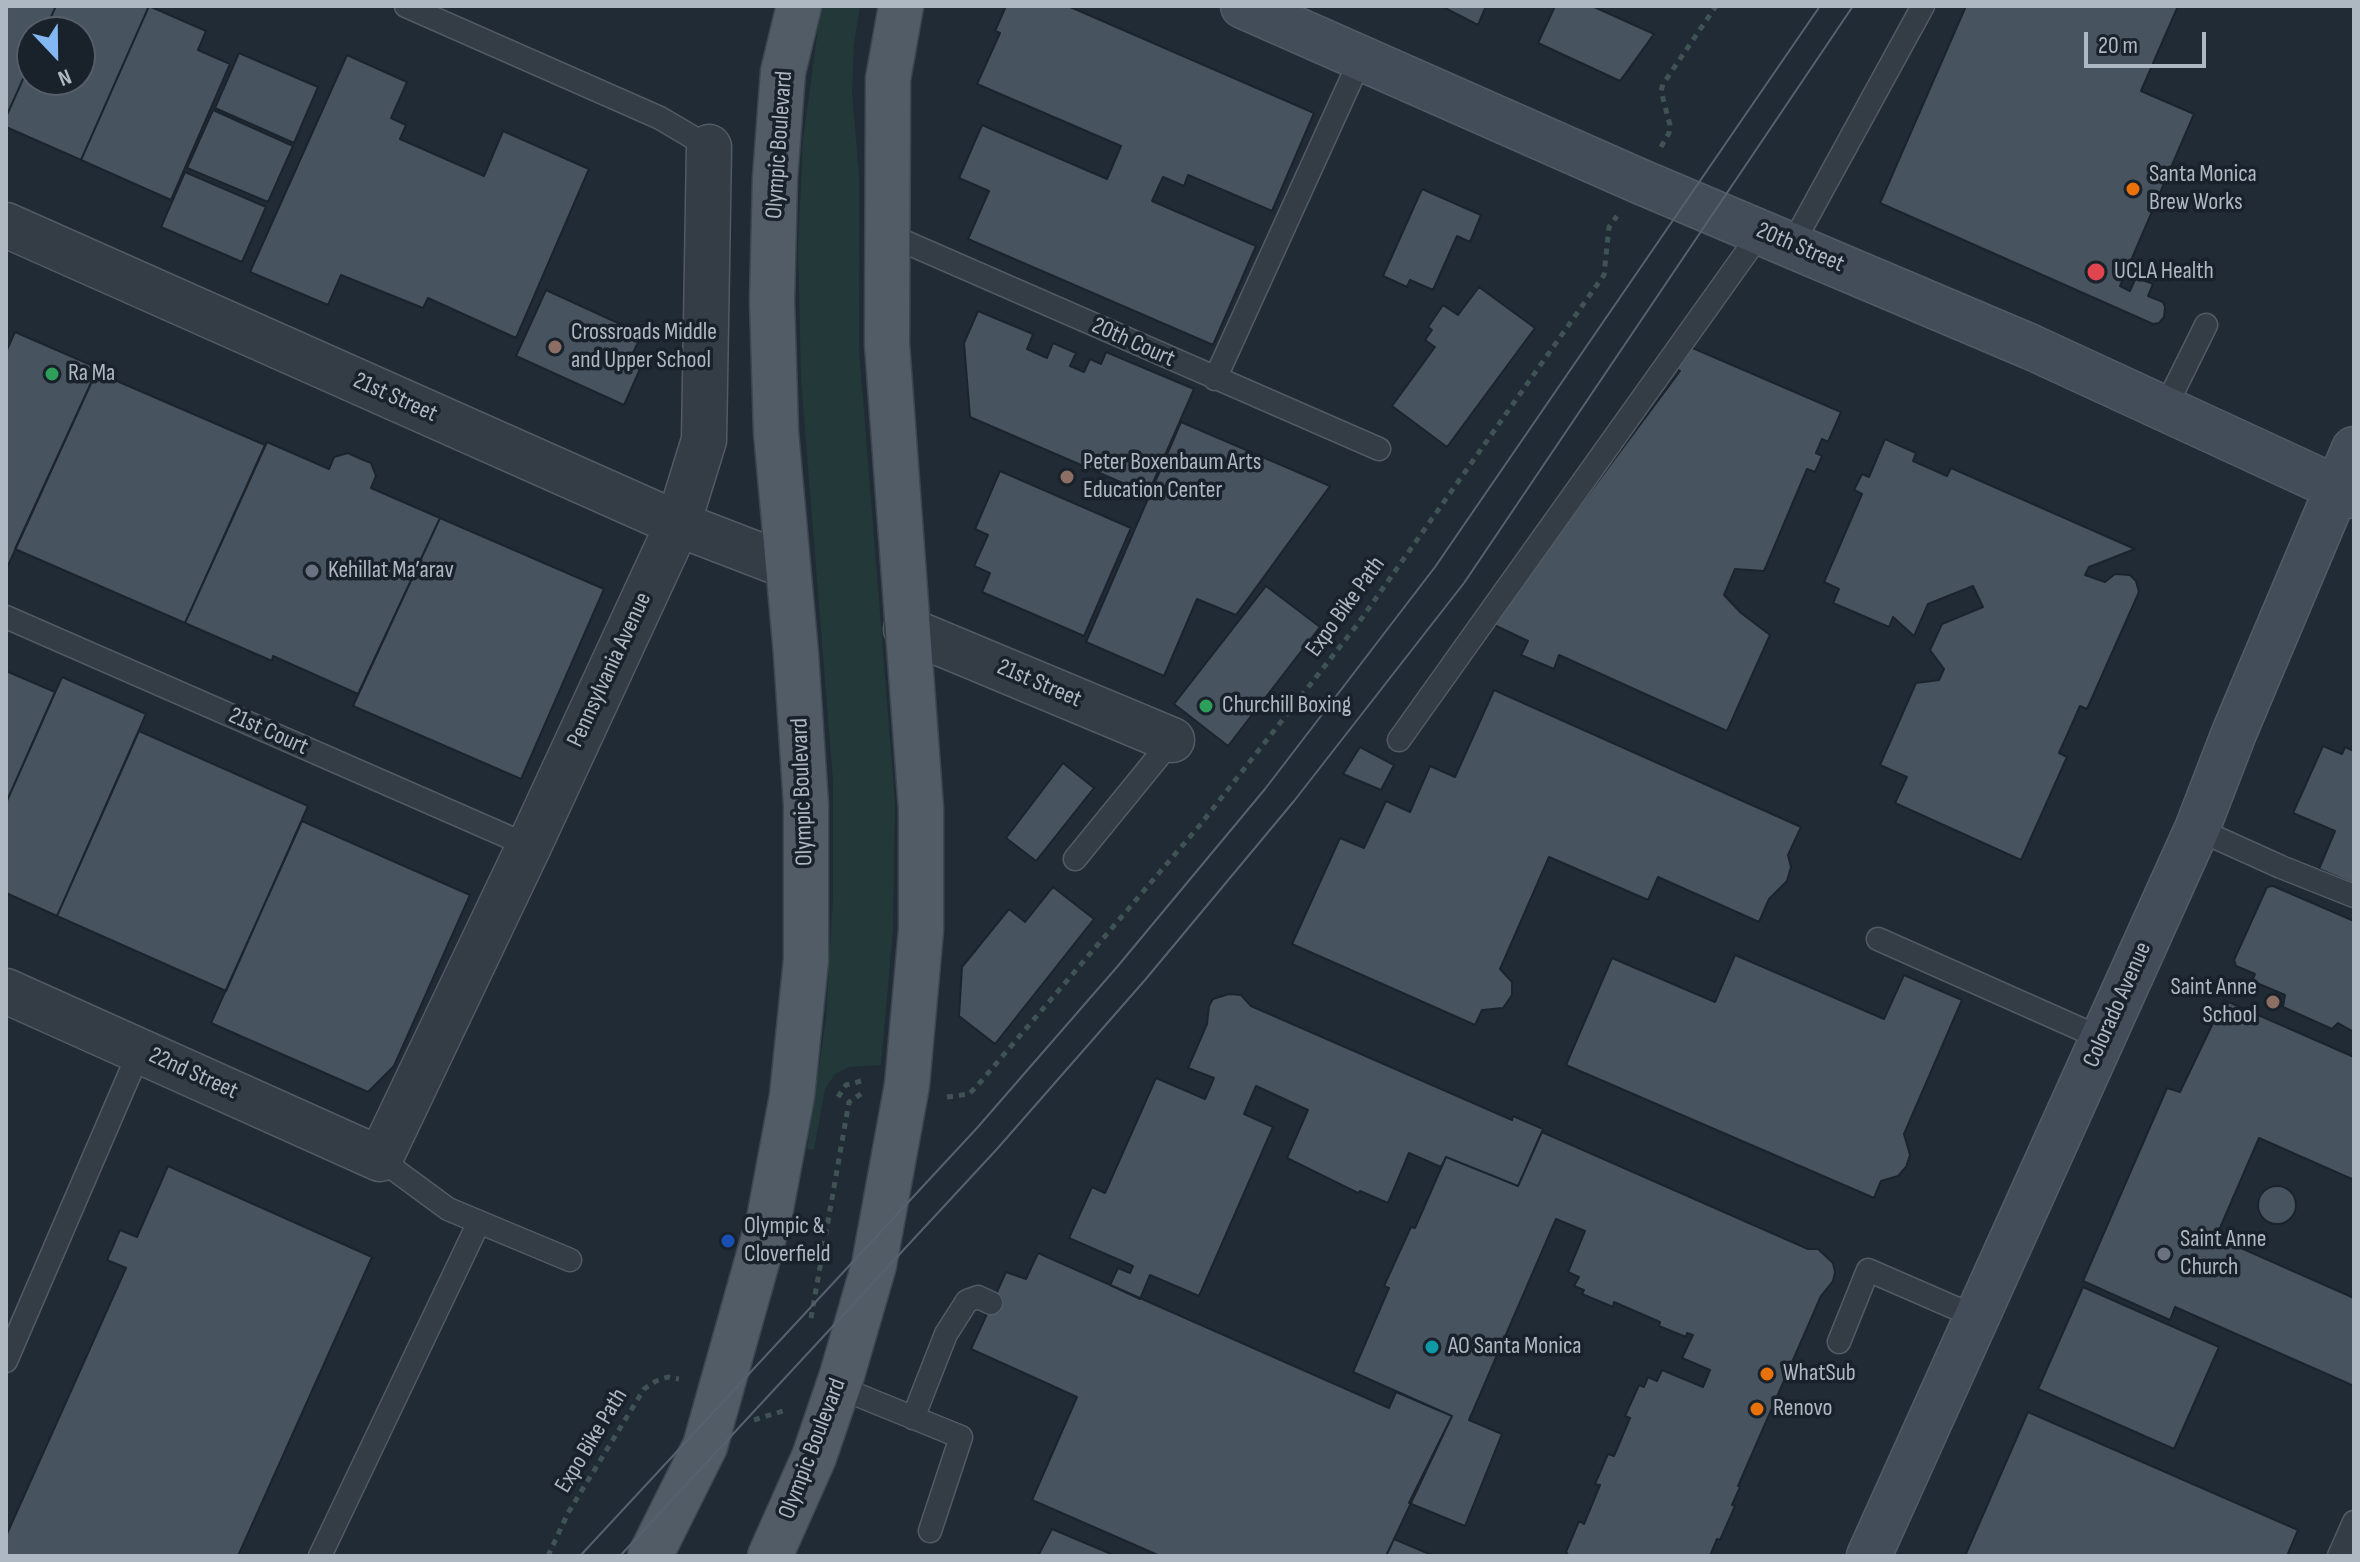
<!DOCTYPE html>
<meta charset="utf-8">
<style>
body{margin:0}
#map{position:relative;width:2360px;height:1562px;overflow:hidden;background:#202b36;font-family:"Sofia Sans Condensed",sans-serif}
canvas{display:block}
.frame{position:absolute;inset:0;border:8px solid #aeb8c3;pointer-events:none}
.north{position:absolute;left:16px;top:16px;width:80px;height:80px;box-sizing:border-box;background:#19222b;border:2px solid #555e68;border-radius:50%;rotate:158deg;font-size:22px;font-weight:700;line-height:32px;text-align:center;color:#aeb8c3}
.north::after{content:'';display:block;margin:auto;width:28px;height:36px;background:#83b8f3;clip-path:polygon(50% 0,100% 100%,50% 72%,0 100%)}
.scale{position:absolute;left:2084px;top:32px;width:122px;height:36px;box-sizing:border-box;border:4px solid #aeb8c3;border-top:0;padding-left:10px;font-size:24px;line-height:28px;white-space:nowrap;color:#aeb8c3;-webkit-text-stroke:6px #19222b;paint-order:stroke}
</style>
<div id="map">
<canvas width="2360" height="1562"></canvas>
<div class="frame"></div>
<div class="north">N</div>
<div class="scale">20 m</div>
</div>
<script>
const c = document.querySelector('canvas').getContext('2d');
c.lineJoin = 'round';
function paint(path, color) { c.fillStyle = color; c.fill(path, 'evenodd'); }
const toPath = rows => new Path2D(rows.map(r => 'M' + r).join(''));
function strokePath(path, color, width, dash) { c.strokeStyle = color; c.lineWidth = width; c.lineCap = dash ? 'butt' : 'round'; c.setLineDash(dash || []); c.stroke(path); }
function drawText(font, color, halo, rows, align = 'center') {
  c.font = font + ' "Sofia Sans Condensed",sans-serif'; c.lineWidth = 7; c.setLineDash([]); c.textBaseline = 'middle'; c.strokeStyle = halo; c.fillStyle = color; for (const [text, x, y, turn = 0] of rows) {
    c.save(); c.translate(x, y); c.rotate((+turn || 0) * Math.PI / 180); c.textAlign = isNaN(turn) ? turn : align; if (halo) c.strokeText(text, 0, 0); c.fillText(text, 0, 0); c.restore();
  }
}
paint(toPath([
 [821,6,860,6,854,44,852,92,859,176,859,349,895,802,893,930,881,1065,849,1067,835,1074,825,1089,814,1150,807,1149,826,1019,833,898,833,780,801,379,798,248,803,140]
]), '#233838');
const building = toPath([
 [6,6,56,6,44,32,32,32,32,59,6,117,6,6],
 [56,6,149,6,81,160,6,127,6,117,32,59,32,80,80,80,80,32,44,32,56,6],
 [149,6,206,31,198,50,230,64,171,200,81,160,149,6],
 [1006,6,1068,6,1314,113,1272,211,1188,175,1184,186,1163,177,1152,201,1256,246,1213,345,968,239,989,191,959,178,982,125,1107,179,1121,146,977,84,1000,33,995,31,1006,6],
 [1441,6,1486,6,1478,25,1441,6],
 [1555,6,1592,6,1654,34,1620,81,1538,43,1555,6],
 [1966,6,2178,6,2141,91,2194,114,2120,286,2130,291,2136,277,2153,284,2148,296,2163,302,2165,307,2164,317,2159,323,2153,324,1880,203,1966,6],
 [239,53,318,87,294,143,215,108,239,53],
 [347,55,407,82,391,118,406,125,400,139,484,176,503,131,589,169,516,338,428,298,423,308,341,275,328,305,250,272,347,55],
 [213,110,293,146,268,202,187,168,213,110],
 [185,172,266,207,242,262,161,227,185,172],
 [1422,189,1481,215,1470,242,1457,236,1433,290,1410,280,1407,287,1383,276,1422,189],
 [1479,287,1535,328,1447,447,1392,406,1435,347,1425,340,1432,330,1428,327,1443,305,1458,315,1479,287],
 [546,290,642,334,632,355,644,360,624,405,516,356,546,290],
 [978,311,1033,334,1027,349,1047,358,1053,343,1076,353,1070,366,1084,372,1090,359,1101,364,1106,352,1194,389,1148,494,970,417,964,343,978,311],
 [15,332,98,368,6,570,6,352,15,332],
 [1688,346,1841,412,1828,442,1822,439,1816,453,1822,456,1815,472,1807,469,1764,571,1735,569,1724,595,1741,613,1770,635,1727,731,1559,655,1554,669,1521,655,1528,641,1492,624,1680,371,1673,366,1688,346],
 [96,372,265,445,185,623,15,549,96,372],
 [1181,422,1330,486,1236,615,1197,599,1164,676,1086,642,1181,422],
 [1885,439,1916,453,1913,461,1947,476,1951,468,2135,549,2089,567,2085,575,2105,582,2115,574,2130,575,2136,581,2139,592,2087,709,2080,706,2059,753,2067,757,2021,860,1895,803,1907,777,1880,765,1916,683,1939,680,1944,669,1930,650,1942,624,1983,607,1973,586,1928,604,1914,636,1893,617,1889,627,1833,603,1839,589,1824,582,1862,494,1854,490,1862,474,1869,477,1885,439],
 [267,442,329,469,334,457,348,453,361,459,371,463,376,476,371,488,440,518,358,694,273,656,272,661,185,623,267,442],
 [1000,471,1131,528,1084,636,982,592,990,573,974,566,988,535,975,529,1000,471],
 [440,518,604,589,521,779,353,706,440,518],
 [1266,586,1320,627,1228,746,1174,704,1266,586],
 [6,671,55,692,6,803,6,671],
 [62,677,146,714,57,916,6,893,6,803,62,677],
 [1494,690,1801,827,1788,855,1791,867,1787,881,1769,899,1759,922,1658,877,1648,900,1549,857,1500,969,1512,982,1512,995,1503,1008,1482,1010,1475,1025,1292,944,1340,838,1364,848,1386,801,1410,812,1430,766,1455,777,1494,690],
 [139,731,308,806,226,991,57,916,139,731],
 [2323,746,2342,754,2345,747,2354,751,2354,884,2319,869,2335,831,2293,813,2323,746],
 [1360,747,1394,765,1381,790,1343,774,1360,747],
 [1063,763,1094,788,1036,861,1006,838,1063,763],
 [302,821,470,895,394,1066,368,1092,211,1023,302,821],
 [2273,886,2354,921,2354,1032,2338,1023,2332,1029,2283,1007,2285,995,2252,981,2255,974,2236,966,2234,960,2267,887,2273,886],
 [1053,887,1094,919,995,1044,959,1016,962,967,1009,909,1025,922,1053,887],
 [1735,955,1884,1019,1904,975,1962,1000,1904,1134,1910,1155,1906,1167,1898,1176,1881,1181,1874,1198,1566,1065,1612,958,1715,1002,1735,955],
 [1229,994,1241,995,1251,1006,1512,1120,1513,1116,1543,1129,1518,1186,1446,1157,1441,1167,1409,1153,1388,1203,1360,1191,1358,1193,1287,1158,1308,1110,1256,1086,1244,1114,1273,1127,1199,1296,1150,1275,1140,1299,1110,1285,1118,1268,1130,1273,1133,1266,1069,1238,1092,1187,1105,1193,1156,1078,1205,1099,1214,1078,1188,1068,1207,1024,1209,1006,1213,999,1229,994],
 [2224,1000,2354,1057,2354,1180,2259,1138,2216,1237,2354,1298,2354,1386,2175,1307,2170,1320,2083,1281,2167,1088,2180,1092,2224,1000],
 [1542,1132,1808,1249,1818,1249,1833,1263,1835,1272,1833,1281,1821,1296,1738,1486,1740,1487,1732,1505,1735,1506,1720,1540,1717,1539,1710,1556,1569,1556,1566,1552,1579,1521,1584,1524,1600,1485,1595,1484,1608,1454,1614,1456,1630,1418,1625,1416,1639,1385,1644,1387,1648,1377,1657,1381,1662,1370,1703,1387,1710,1370,1682,1358,1693,1335,1687,1333,1686,1337,1659,1326,1660,1322,1614,1302,1613,1307,1582,1294,1584,1290,1574,1286,1579,1277,1568,1272,1585,1231,1556,1219,1469,1420,1502,1434,1465,1526,1409,1503,1452,1416,1353,1372,1389,1288,1384,1286,1411,1227,1415,1228,1446,1157,1518,1186,1542,1132],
 [168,1166,372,1257,238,1556,6,1556,6,1536,126,1268,107,1260,120,1230,137,1237,168,1166],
 '2258 1205a19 19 0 1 1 38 0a19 19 0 1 1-38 0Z',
 [1038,1253,1389,1408,1396,1392,1452,1416,1386,1556,1160,1556,1032,1500,1077,1397,971,1349,1006,1272,1026,1279,1038,1253],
 [2083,1287,2219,1347,2174,1449,2038,1389,2083,1287],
 [2028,1412,2298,1530,2287,1556,1965,1556,2028,1412],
 [1052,1529,1116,1556,1038,1556,1052,1529],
 [1394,1539,1434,1556,1386,1556,1394,1539]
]);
paint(building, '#47535f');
strokePath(building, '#1b242d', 2);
const lane = toPath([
 [406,6,660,118,709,147],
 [887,234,1379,449],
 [1792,245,1923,6],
 [1215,379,1361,58],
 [2165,408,2206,325],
 [6,617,529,846],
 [1399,740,1761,232],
 [2197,829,2281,867,2354,896],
 [1075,859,1172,740],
 [1878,939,2103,1039],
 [380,1159,448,1209,570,1260],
 [1839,1342,1868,1270,1976,1317],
 [6,1361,140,1050],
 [838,1387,961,1437,930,1531],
 [913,1418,946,1334,967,1301,978,1297,991,1303],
 [320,1556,479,1222],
 [2339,1556,2354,1522]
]);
const street = toPath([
 [6,225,678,524,787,566],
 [906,629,1172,740],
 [6,991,380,1159,529,846,678,524,704,440,709,147]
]);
const secondary = toPath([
 [1243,6,1639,181,2031,347,2354,496],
 [1869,1556,2197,829,2234,733,2354,449]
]);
const primary = toPath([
 [650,1556,705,1446,769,1219,792,1096,806,960,806,805,796,654,776,432,772,301,775,178,783,72,799,6],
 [770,1556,814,1457,842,1375,874,1265,907,1085,921,930,921,809,887,344,888,79,901,6]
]);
strokePath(lane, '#515b64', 25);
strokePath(street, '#515b64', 47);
strokePath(secondary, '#515b64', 47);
strokePath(primary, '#3d4650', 47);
strokePath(toPath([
 [1661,147,1669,133,1670,125,1661,91,1663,84,1716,6],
 [838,1097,846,1085,865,1080],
 [947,1097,969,1094,977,1086,1200,825,1357,625,1604,275,1609,227,1617,216],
 [811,1318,849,1102,861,1094],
 [754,1420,786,1410],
 [548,1556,568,1513,644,1389,656,1381,668,1377,679,1379]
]), '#405354', 5, [6, 6]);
strokePath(lane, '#343d46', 22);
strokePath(street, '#343d46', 44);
strokePath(secondary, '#424d59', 44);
strokePath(primary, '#525c66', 44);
strokePath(toPath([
 [580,1556,977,1128,1117,967,1265,789,1435,567,1820,6],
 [620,1556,997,1149,1145,980,1294,801,1464,583,1853,6]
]), '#56616d', 2);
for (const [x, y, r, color] of [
 [2133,189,8,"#e8710a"],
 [2096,272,10,"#e0444e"],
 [555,347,8,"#8d6e63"],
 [52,374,8,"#2e9e5b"],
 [1067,477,8,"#8d6e63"],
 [312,571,8,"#6b7280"],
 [1206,706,8,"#2e9e5b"],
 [2273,1002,8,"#8d6e63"],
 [728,1241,8,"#1a4fb4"],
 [2164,1254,8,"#6b7280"],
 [1432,1347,8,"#0f9aa8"],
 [1767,1374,8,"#e8710a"],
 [1757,1409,8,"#e8710a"]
]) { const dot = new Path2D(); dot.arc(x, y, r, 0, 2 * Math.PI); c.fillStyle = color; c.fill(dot); strokePath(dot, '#19222b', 3); }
drawText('24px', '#aeb8c3', '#19222b', [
 ["Olympic Boulevard",780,145,-86],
 ["20th Street",1800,248,23],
 ["20th Court",1133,343,24],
 ["21st Street",395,398,24],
 ["Expo Bike Path",1346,607,-54],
 ["Pennsylvania Avenue",610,670,-65],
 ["21st Street",1039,684,23],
 ["21st Court",268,732,24],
 ["Olympic Boulevard",803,792,-92],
 ["Colorado Avenue",2118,1005,-66],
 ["22nd Street",193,1074,24],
 ["Expo Bike Path",592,1441,-59],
 ["Olympic Boulevard",813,1449,-69]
]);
drawText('24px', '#aeb8c3', '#19222b', [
 ["Santa Monica",2149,175],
 ["Brew Works",2149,203],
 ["UCLA Health",2114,272],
 ["Crossroads Middle",571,333],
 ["and Upper School",571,361],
 ["Ra Ma",68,374],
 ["Peter Boxenbaum Arts",1083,463],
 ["Education Center",1083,491],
 ["Kehillat Ma’arav",328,571],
 ["Churchill Boxing",1222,706],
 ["Saint Anne",2257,988,"right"],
 ["School",2257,1016,"right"],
 ["Olympic &",744,1227],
 ["Cloverfield",744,1255],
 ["Saint Anne",2180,1240],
 ["Church",2180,1268],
 ["AO Santa Monica",1448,1347],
 ["WhatSub",1783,1374],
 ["Renovo",1773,1409]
], 'left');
</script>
